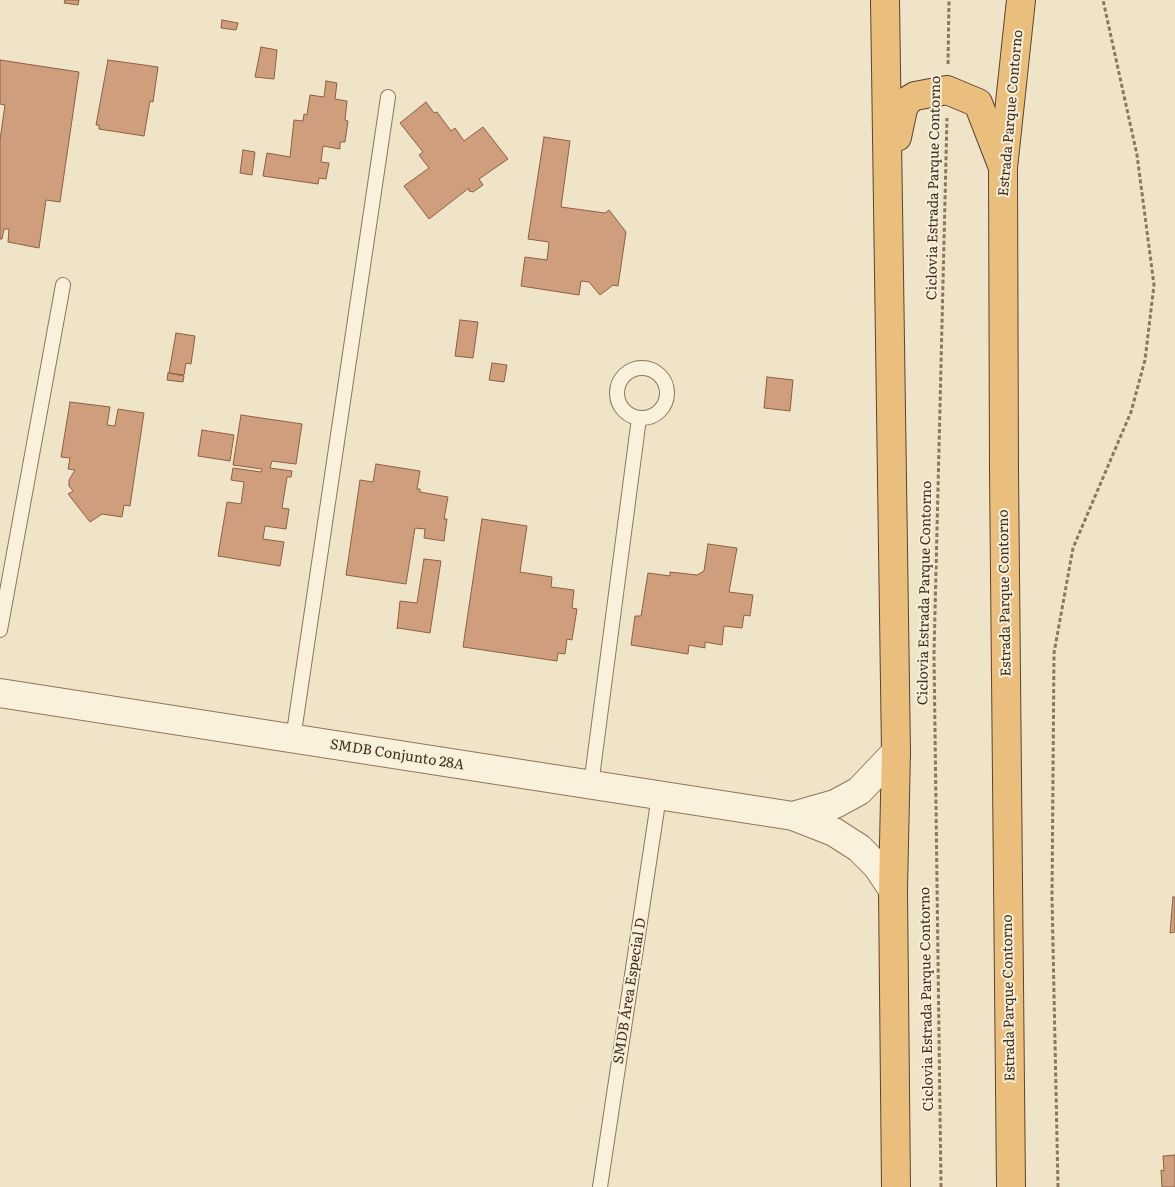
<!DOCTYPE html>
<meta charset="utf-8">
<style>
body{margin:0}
canvas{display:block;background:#f0e4c8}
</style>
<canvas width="1175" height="1187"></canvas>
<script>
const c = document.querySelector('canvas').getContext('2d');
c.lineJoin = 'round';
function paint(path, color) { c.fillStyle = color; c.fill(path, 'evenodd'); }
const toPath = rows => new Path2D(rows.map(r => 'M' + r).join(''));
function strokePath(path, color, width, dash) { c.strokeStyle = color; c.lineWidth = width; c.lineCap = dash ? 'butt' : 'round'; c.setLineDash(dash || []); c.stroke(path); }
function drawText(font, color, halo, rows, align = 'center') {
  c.font = font + ' Literata,serif'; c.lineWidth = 4; c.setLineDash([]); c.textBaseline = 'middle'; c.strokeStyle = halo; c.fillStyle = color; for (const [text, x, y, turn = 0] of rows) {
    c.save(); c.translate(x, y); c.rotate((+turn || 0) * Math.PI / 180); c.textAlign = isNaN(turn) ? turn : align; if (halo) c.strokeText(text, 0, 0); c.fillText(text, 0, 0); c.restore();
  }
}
const building = toPath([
 [65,0,79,0,78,5,64,3,65,0],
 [222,20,238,23,236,30,221,28,222,20],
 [261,47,277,50,274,79,255,77,261,47],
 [0,60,79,72,60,202,46,200,39,248,8,242,9,229,4,229,2,239,0,239,0,140,5,105,0,104,0,60],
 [108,60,158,67,153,102,150,101,144,136,99,129,99,125,96,125,108,60],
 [326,81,337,83,335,99,347,101,345,120,348,121,345,142,340,142,340,149,323,146,321,162,329,163,326,179,319,178,318,184,263,176,267,153,290,157,294,120,303,121,304,114,307,115,310,95,324,97,326,81],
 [426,102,434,113,437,112,451,131,455,128,464,141,483,127,508,159,479,179,483,185,473,192,469,191,469,188,429,219,404,186,429,168,419,155,423,152,400,123,426,102],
 [544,137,570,141,561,207,605,213,609,210,626,232,618,286,613,285,600,295,589,282,581,281,579,295,521,286,525,257,547,260,549,242,528,239,544,137],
 [243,150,255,152,252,175,240,173,243,150],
 [460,320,478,322,473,358,455,356,460,320],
 [176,333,195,336,191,364,186,363,184,375,169,373,176,333],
 [492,363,507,365,504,382,489,380,492,363],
 [168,373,184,376,183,382,167,380,168,373],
 [767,377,793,380,790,411,764,408,767,377],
 [70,402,110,407,107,425,115,426,118,409,144,413,130,506,124,505,122,517,102,514,90,522,68,494,73,491,69,486,69,480,75,470,68,469,70,458,61,457,70,402],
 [241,415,302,424,296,464,272,461,270,468,292,471,291,477,287,477,282,508,289,509,286,529,265,526,263,539,284,542,280,566,218,556,227,502,241,504,244,482,231,480,233,468,261,472,262,469,233,465,241,415],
 [202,430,234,435,230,461,198,456,202,430],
 [376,464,420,471,417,489,420,489,420,492,448,497,444,519,447,519,444,541,424,538,425,529,415,528,406,584,346,575,360,480,373,482,376,464],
 [482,519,527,526,520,572,552,577,551,587,574,590,572,608,577,609,572,640,567,639,565,654,558,653,557,661,463,647,482,519],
 [708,544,737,548,729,592,753,595,750,616,744,615,742,628,724,626,722,645,705,642,705,648,689,645,688,654,631,645,635,616,641,616,648,573,670,576,670,572,697,575,704,571,708,544],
 [424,559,441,561,430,633,398,628,397,629,400,601,417,603,424,559],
 [1173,897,1175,897,1175,932,1170,933,1173,897],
 [1175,1155,1175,1187,1162,1187,1161,1170,1164,1171,1163,1156,1175,1155]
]);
paint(building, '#cf9f7d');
strokePath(building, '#8d5f41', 1);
const service = toPath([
 '617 393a25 25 0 1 1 50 0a25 25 0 1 1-50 0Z',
 [0,630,63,285],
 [293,739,388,97],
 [591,785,639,418],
 [600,1187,659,796]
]);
const tertiary = toPath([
 [0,693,793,816,834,832,859,848,877,866,893,890],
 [793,816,835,804,859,791,896,752]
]);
const trunk = toPath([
 [885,0,896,752,893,890,896,1187],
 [897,137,903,109,907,101,915,96,947,90,978,103,1002,165],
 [1011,1187,1004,471,1003,168,1021,0]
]);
strokePath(service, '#8d765c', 16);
strokePath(tertiary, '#8d765c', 30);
strokePath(trunk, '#5b4430', 30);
strokePath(toPath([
 [948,64,949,0],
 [941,1187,934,654,947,118],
 [1058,1187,1052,897,1054,653,1073,548,1131,412,1145,360,1154,285,1137,155,1103,0]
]), '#8d765c', 3, [4, 2.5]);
strokePath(service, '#faf1dc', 14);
strokePath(tertiary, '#faf1dc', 28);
strokePath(trunk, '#eabe7c', 28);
drawText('14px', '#3d2e20', '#f7eed8', [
 ["Estrada Parque Contorno",1011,113,-85],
 ["Ciclovia Estrada Parque Contorno",934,188,-89],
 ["Ciclovia Estrada Parque Contorno",925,593,-89],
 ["Estrada Parque Contorno",1005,593,-91],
 ["SMDB Conjunto 28A",397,755,9],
 ["SMDB Área Especial D",630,991,-81],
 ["Estrada Parque Contorno",1009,998,-91],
 ["Ciclovia Estrada Parque Contorno",927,999,-91]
]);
</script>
